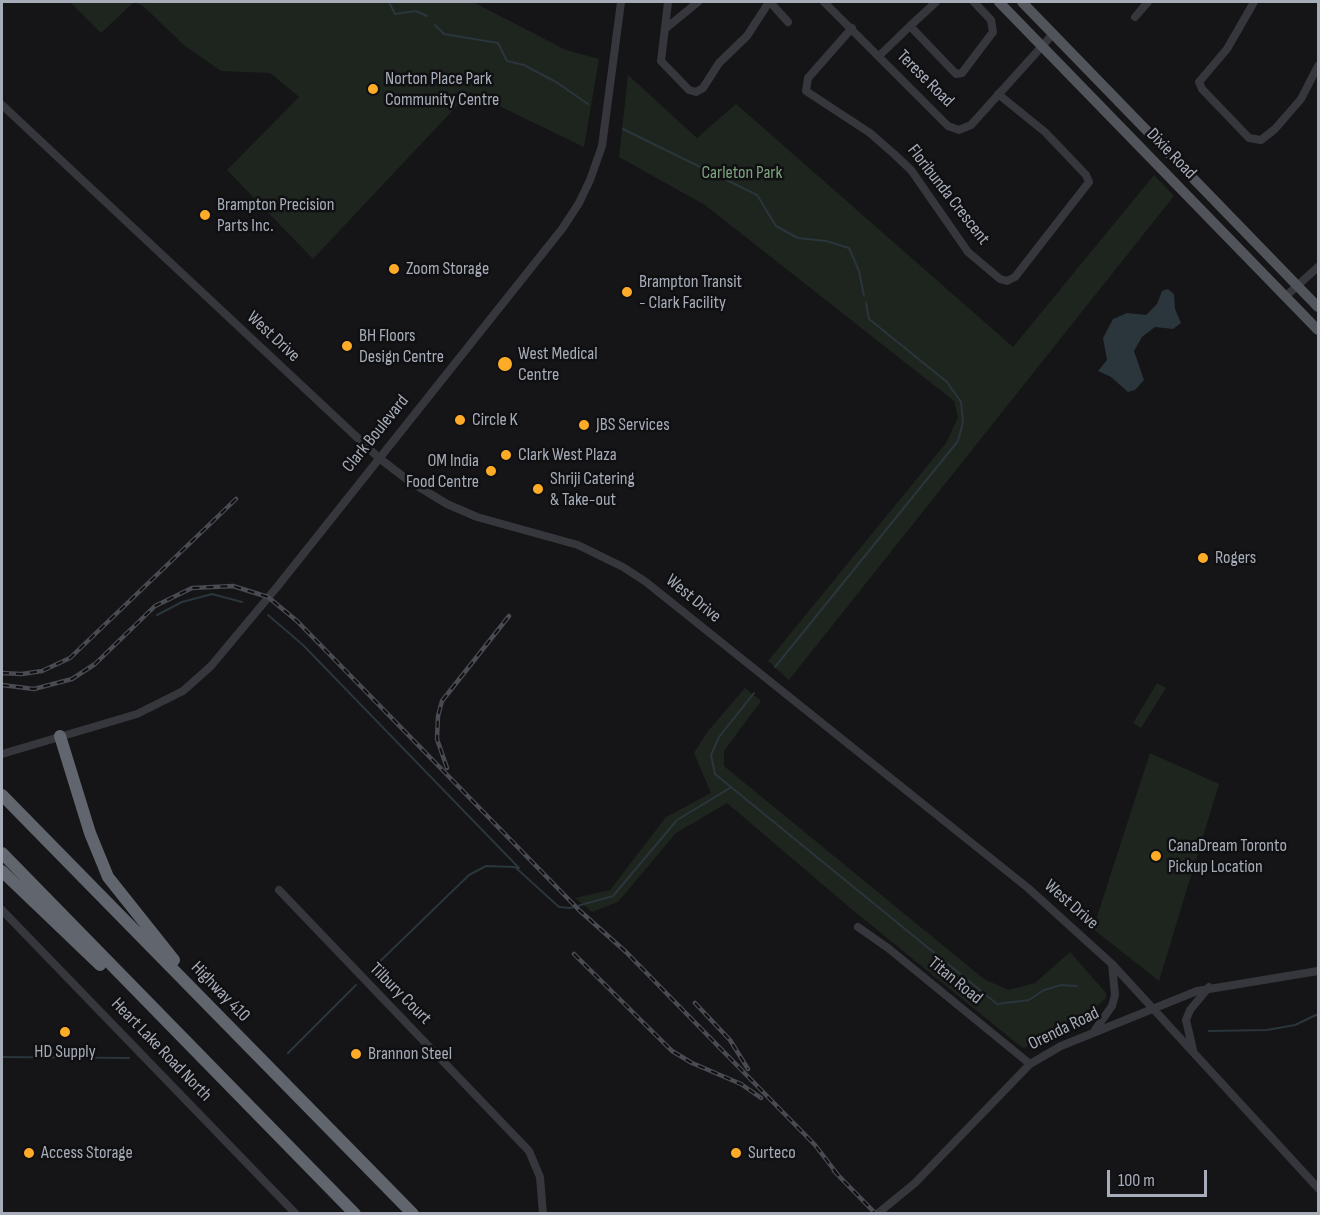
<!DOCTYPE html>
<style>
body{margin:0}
#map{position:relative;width:1320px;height:1215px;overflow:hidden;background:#151517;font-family:"Sofia Sans Condensed",sans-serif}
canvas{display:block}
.frame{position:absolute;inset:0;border:3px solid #a6acb8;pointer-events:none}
.scale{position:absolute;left:1107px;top:1170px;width:100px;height:27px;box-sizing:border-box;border:3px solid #a6acb8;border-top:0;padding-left:8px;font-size:18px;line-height:21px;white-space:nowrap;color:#a6acb8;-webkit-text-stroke:4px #101012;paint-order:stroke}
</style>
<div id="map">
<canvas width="1320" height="1215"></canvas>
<div class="frame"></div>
<div class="scale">100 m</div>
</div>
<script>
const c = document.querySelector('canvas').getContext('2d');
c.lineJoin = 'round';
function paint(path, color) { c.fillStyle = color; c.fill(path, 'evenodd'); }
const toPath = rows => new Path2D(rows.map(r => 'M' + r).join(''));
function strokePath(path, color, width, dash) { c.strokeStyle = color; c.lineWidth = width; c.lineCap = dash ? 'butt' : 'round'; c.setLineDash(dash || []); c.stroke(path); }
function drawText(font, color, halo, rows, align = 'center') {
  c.font = font + ' "Sofia Sans Condensed",sans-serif'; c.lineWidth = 5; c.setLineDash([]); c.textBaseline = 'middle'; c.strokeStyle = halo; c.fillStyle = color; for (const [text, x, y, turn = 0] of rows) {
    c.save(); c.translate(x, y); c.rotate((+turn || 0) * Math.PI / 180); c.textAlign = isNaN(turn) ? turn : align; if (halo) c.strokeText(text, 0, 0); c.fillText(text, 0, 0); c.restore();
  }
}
paint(toPath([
 [70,2,134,2,101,33],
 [135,2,473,2,566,50,599,59,584,147,470,92,313,259,227,170,299,97,270,73,221,71,185,46,143,6],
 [628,75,697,138,736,104,1013,347,1154,175,1174,196,789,680,768,661,946,443,958,417,954,401,705,205,619,157],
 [1157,683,1166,688,1141,728,1133,723],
 [745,688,761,701,724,751,724,766,984,979,1008,990,1035,983,1070,952,1106,993,1106,998,1098,1005,1024,1048,1020,1046,849,907,727,803,676,833,618,902,592,912,575,898,610,890,666,817,711,793,694,753,708,731],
 [1150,753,1219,784,1159,981,1093,929]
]), '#1d251e');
paint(toPath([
 [1168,289,1174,294,1175,309,1181,323,1173,329,1155,327,1142,337,1134,351,1144,380,1135,390,1128,392,1111,377,1098,371,1107,360,1103,338,1113,319,1127,313,1146,315,1157,304,1162,291]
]), '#2a353c');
strokePath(toPath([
 [389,2,395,14,416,11,427,16],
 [435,25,444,34,498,43,507,61,524,65,556,82,588,104],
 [623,129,757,195,776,226,798,238,826,241,849,248,859,271,864,296],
 [157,615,182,602,212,594,242,602],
 [268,615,303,645,519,868],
 [775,667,958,441,963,422,961,402,947,382,869,319,866,303],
 [754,693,719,737,711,755,715,774,997,1004,1029,1000,1044,990,1061,985,1077,986],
 [369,972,469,875,486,866,515,867,559,907,570,908,613,896,677,820,730,788],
 [1209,1031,1267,1030,1295,1025,1318,1014],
 [288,1053,356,985],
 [2,1057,129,1058]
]), '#2a353c', 2);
strokePath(toPath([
 [668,2,661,61,689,90,696,92,703,88,719,63,747,36,769,2],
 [770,2,788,22],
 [824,2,948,126,959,130,971,125,1053,34],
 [1254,2,1227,49,1199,82,1202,89,1249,138,1261,140,1275,129,1301,99,1318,66],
 [1135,17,1148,2],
 [910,26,936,2],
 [852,28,808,78,806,91,870,133,894,154,911,170,968,252,1000,279,1007,281,1015,277,1089,182,1086,175,1045,132,998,94],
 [665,29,698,2],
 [879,56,910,26,956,74,962,73,993,32,991,20,974,2],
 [2,105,379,458,409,481,447,504,477,517,578,545,623,567,646,582,1028,888,1112,964,1318,1188],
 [1286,296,1318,267],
 [2,754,137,714,183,691,211,666,277,587,562,229,579,203,590,180,602,146,621,2],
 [279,890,529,1151,540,1177,543,1214],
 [2,910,296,1214],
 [858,927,888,948,1030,1064],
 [1095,1030,1112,1006,1115,995,1112,964],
 [1193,1050,1186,1020,1190,1010,1209,987],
 [877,1214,915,1183,1030,1064,1061,1046,1197,991,1318,971]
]), '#36373c', 8);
strokePath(toPath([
 [999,2,1318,330],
 [1022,2,1318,307]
]), '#52545c', 10);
strokePath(toPath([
 [60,736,90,833,108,877,174,960],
 [2,795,413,1214],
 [2,853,355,1214],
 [2,871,100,965]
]), '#61656e', 12);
const rail = toPath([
 [2,673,22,674,42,671,70,658,236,499],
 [2,685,34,689,72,679,95,664,155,606,192,588,233,586,268,597,297,621,580,911,626,952,815,1145,838,1175],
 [447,768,437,739,438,716,442,701,509,616],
 [574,954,672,1051,692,1063,741,1084,761,1098],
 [695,1003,730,1040,748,1069],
 [834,1171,876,1214]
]);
strokePath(rail, '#494b52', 4.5);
strokePath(rail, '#101012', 2, [7]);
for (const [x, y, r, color] of [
 [373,89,6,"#feac27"],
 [205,215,6,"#feac27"],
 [394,269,6,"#feac27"],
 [627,292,6,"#feac27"],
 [347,346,6,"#feac27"],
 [505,364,8,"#feac27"],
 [460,420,6,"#feac27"],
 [584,425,6,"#feac27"],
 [506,455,6,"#feac27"],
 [491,471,6,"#feac27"],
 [538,489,6,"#feac27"],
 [1203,558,6,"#feac27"],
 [1156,856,6,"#feac27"],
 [65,1032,6,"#feac27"],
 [356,1054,6,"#feac27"],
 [29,1153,6,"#feac27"],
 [736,1153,6,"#feac27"]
]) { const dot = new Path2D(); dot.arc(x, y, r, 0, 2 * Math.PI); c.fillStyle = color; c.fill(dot); strokePath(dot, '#101012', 2); }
drawText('18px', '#a6acb8', '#101012', [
 ["Norton Place Park",385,79],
 ["Community Centre",385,100],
 ["Brampton Precision",217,205],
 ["Parts Inc.",217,226],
 ["Zoom Storage",406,269],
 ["Brampton Transit",639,282],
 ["- Clark Facility",639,303],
 ["BH Floors",359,336],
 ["Design Centre",359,357],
 ["West Medical",518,354],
 ["Centre",518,375],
 ["Circle K",472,420],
 ["JBS Services",596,425],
 ["Clark West Plaza",518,455],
 ["OM India",479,461,"right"],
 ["Food Centre",479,482,"right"],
 ["Shriji Catering",550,479],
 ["& Take-out",550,500],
 ["Rogers",1215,558],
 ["CanaDream Toronto",1168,846],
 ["Pickup Location",1168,867],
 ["HD Supply",65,1052,"center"],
 ["Brannon Steel",368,1054],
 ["Access Storage",41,1153],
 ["Surteco",748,1153]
], 'left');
drawText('18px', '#a6acb8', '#101012', [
 ["Terese Road",925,79,45],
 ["Dixie Road",1171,154,46],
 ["Floribunda Crescent",948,195,52],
 ["West Drive",273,337,43],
 ["Clark Boulevard",376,434,-51],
 ["West Drive",693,599,39],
 ["West Drive",1071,905,41],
 ["Titan Road",955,981,39],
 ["Highway 410",220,992,46],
 ["Tilbury Court",400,994,45],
 ["Orenda Road",1064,1029,-26],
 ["Heart Lake Road North",161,1050,46]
]);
drawText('18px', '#7ca47d', '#101012', [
 ["Carleton Park",742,173]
]);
</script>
